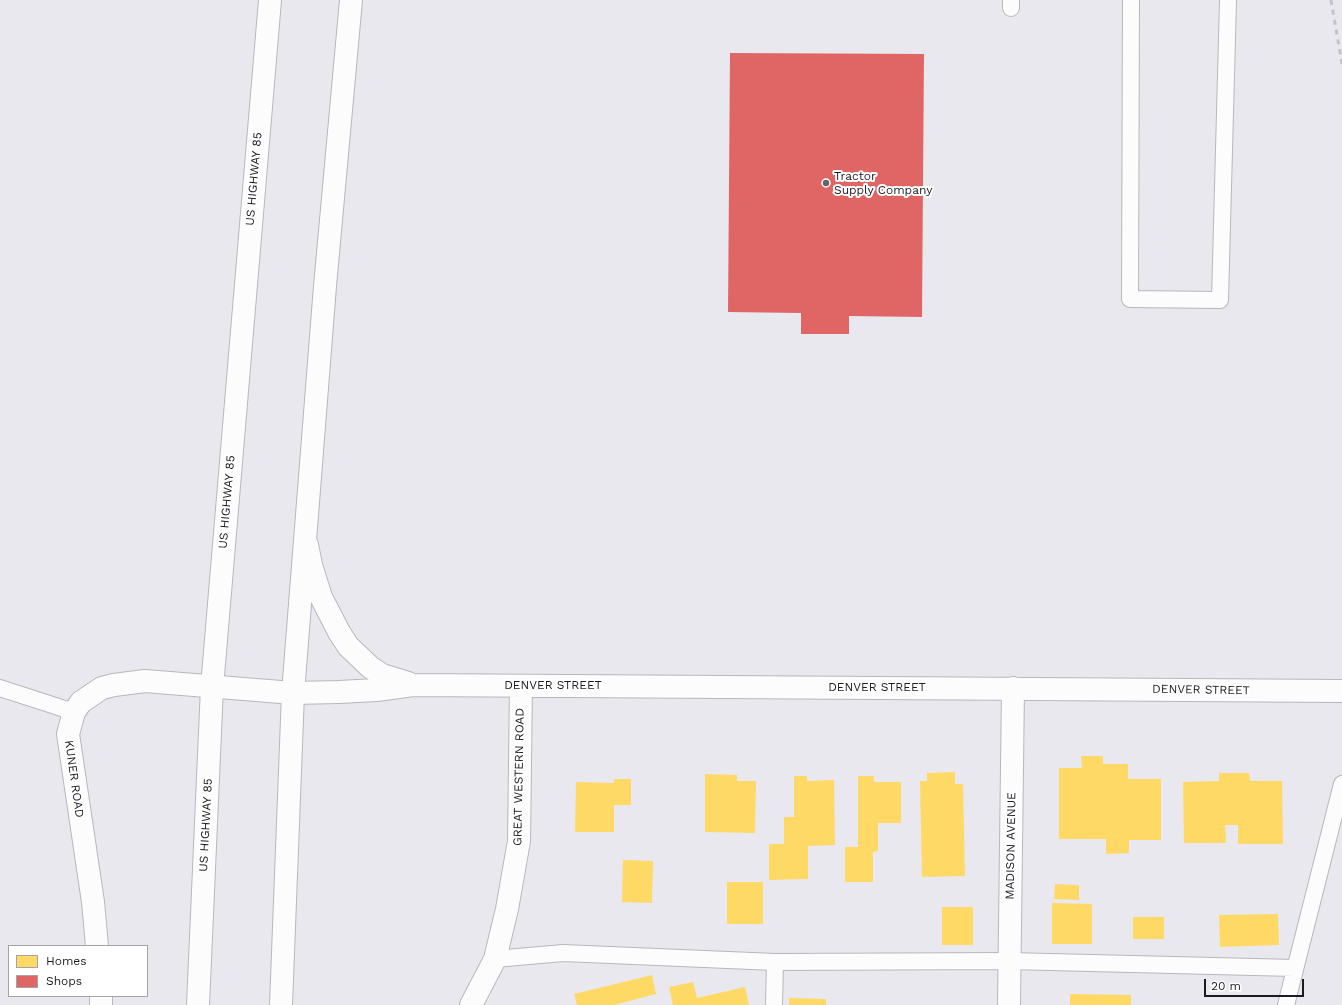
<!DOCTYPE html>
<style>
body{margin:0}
#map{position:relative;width:1342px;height:1005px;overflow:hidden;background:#e9e8ee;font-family:"Work Sans",sans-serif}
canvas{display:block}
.legend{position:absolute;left:8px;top:945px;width:140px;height:52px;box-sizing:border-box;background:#fff;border:1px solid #a4a4a6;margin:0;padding:5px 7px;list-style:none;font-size:12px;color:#1c1b20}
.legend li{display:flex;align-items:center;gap:8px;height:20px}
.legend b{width:20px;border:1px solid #a4a4a6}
.scale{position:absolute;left:1204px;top:979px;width:100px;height:18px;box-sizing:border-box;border:2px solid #1c1b20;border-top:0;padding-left:5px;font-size:12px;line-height:14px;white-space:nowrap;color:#1c1b20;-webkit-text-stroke:3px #fff;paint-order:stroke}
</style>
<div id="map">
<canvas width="1342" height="1005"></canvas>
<ul class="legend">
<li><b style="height:11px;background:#ffd966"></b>Homes</li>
<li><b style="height:11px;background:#e06666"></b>Shops</li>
</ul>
<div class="scale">20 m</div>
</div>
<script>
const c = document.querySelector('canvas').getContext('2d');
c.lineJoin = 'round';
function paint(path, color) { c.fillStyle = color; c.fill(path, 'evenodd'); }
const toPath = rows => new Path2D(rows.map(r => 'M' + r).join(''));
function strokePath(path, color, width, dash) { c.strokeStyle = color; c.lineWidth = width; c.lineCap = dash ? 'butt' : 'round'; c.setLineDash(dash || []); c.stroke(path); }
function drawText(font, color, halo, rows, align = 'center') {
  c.font = font + ' "Work Sans",sans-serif'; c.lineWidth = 4; c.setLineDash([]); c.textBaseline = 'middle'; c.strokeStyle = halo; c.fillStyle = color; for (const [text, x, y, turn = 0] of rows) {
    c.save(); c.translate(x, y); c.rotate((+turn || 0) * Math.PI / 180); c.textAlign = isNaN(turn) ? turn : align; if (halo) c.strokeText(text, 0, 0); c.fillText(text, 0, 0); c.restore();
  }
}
paint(toPath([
 [1081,756,1103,756,1103,764,1128,764,1128,779,1161,779,1161,840,1129,840,1129,853,1106,854,1106,839,1059,839,1059,768,1082,768],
 [955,772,955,784,963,784,965,876,922,877,920,781,927,781,927,773],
 [1219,773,1249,773,1250,781,1282,781,1283,844,1238,844,1238,825,1225,825,1226,843,1184,843,1183,782,1219,781],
 [705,774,737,775,737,781,756,781,755,833,705,832],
 [794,776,807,776,807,781,834,780,835,845,808,846,808,879,769,880,769,844,784,844,784,817,794,817],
 [858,776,874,776,874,782,901,782,901,823,878,823,878,851,873,852,873,882,845,882,845,847,858,847],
 [614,779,631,779,631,805,614,805,614,832,575,832,576,782,614,783],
 [623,860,653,861,652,903,622,902],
 [727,882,763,882,763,924,727,924],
 [1055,884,1079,885,1079,900,1054,899],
 [1052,903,1092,904,1092,944,1052,944],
 [942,907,973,907,973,945,942,945],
 [1278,914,1279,945,1220,947,1219,915],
 [1133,917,1164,917,1164,939,1133,939],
 [652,975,656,994,614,1005,577,1005,574,994],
 [693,982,697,998,745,987,749,1005,673,1005,669,987],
 [1070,994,1131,995,1131,1005,1070,1005],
 [789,998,826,999,826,1005,789,1005]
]), '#ffd966');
paint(toPath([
 [730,53,924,54,922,317,849,316,849,334,801,334,801,313,728,312]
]), '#e06666');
const service = toPath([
 [1011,0,1011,8],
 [1131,0,1130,299,1220,300,1228,0],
 [0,688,74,712],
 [495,959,563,953,775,962,1009,961,1295,968],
 [774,1005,775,962],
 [1286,1005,1342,784]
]);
const minor = toPath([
 [1009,1005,1013,688]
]);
const tertiary = toPath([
 [307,545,311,565,321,597,339,632,348,646,370,667,382,675,408,683],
 [97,946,93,902,68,734,74,712,81,702,102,688,114,685,145,681,293,693,339,692,377,690,413,685,1342,691],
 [101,996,101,1005],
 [471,1005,495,959,507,909,519,841,521,686]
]);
const trunk = toPath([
 [198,1005,212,687,270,0],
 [281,1005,293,693,325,286,351,0]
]);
strokePath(service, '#b8b7bc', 18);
strokePath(minor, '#b8b7bc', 24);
strokePath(tertiary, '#b8b7bc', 24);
strokePath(trunk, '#b8b7bc', 24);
strokePath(service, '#fcfcfc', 16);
strokePath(minor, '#fcfcfc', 22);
strokePath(tertiary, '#fcfcfc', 22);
strokePath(trunk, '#fcfcfc', 22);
strokePath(toPath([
 [1331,0,1342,64]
]), '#c4c4c6', 3, [5, 5]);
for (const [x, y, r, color] of [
 [826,183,4,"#646368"]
]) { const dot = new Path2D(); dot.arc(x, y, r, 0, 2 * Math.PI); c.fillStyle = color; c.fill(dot); strokePath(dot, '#fff', 1.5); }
drawText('12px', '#1c1b20', '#fff', [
 ["Tractor",834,176],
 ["Supply Company",834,190]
], 'left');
drawText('12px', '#1c1b20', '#fff', [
 ["US HIGHWAY 85",254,179,-85],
 ["US HIGHWAY 85",227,502,-85],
 ["DENVER STREET",553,685],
 ["DENVER STREET",877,687],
 ["DENVER STREET",1201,690,1],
 ["GREAT WESTERN ROAD",519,777,-89],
 ["KUNER ROAD",74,779,82],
 ["US HIGHWAY 85",206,825,-87],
 ["MADISON AVENUE",1011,846,-89]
]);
</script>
